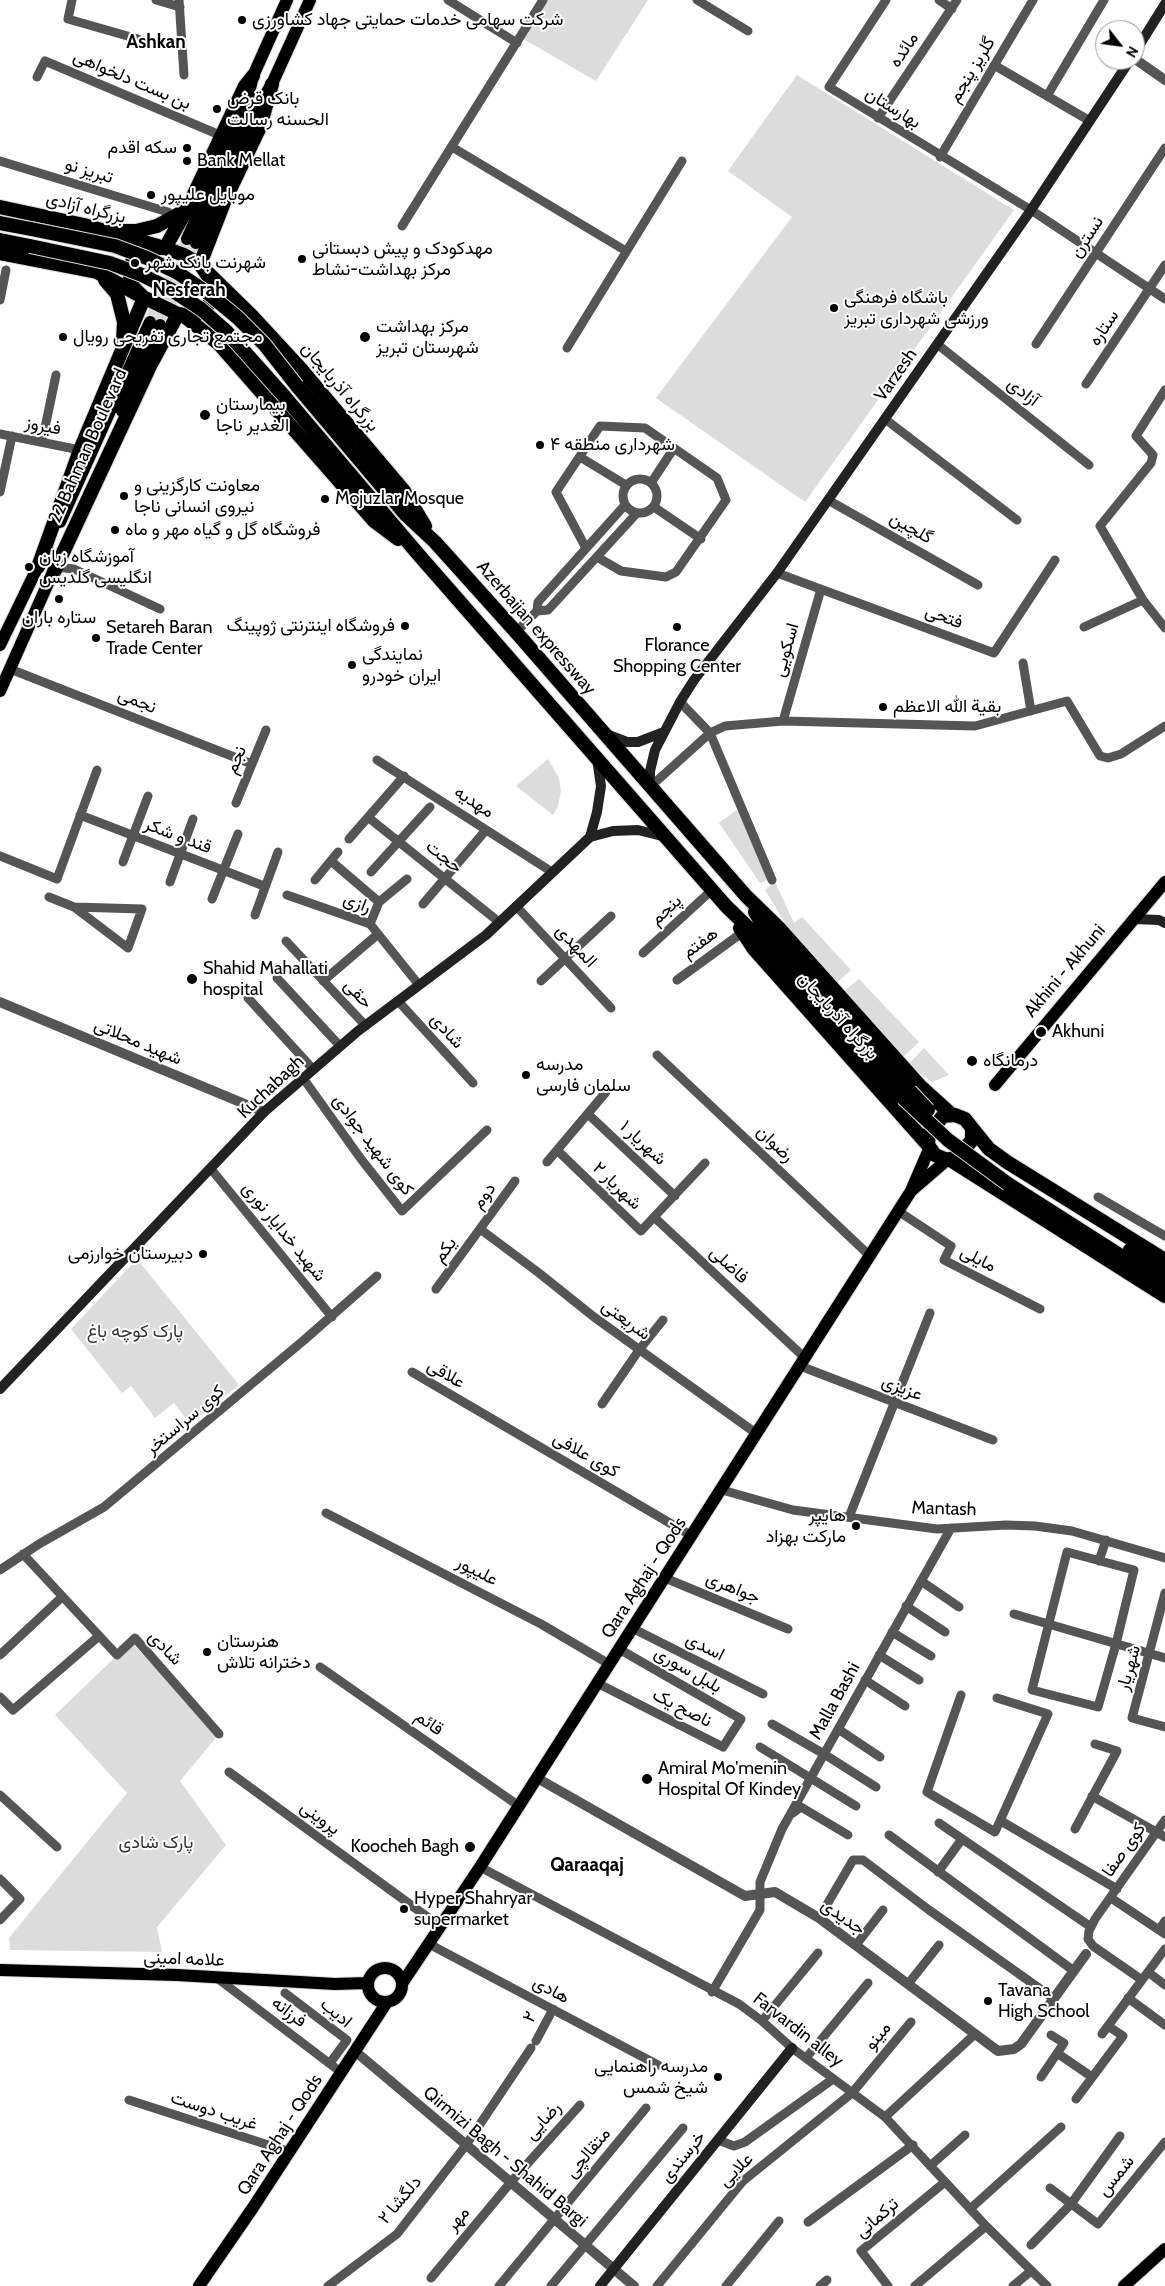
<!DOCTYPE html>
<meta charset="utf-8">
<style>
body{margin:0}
#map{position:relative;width:1165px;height:2286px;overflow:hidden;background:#fff;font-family:Cabin,sans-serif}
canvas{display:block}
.north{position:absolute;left:1095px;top:20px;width:50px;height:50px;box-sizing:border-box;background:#fff;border:1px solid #999;border-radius:50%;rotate:120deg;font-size:14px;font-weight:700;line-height:20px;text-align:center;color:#000}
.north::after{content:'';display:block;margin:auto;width:18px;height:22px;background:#000;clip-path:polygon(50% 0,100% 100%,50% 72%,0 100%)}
</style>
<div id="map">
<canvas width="1165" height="2286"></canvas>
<div class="north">N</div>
</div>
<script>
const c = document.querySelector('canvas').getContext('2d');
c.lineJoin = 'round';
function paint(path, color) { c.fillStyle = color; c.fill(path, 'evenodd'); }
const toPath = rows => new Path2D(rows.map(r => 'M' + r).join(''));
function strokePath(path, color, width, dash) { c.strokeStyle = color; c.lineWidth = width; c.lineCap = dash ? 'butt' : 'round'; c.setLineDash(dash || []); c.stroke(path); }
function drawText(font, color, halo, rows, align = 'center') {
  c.font = font + ' Cabin,Vazirmatn,sans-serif'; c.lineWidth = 4; c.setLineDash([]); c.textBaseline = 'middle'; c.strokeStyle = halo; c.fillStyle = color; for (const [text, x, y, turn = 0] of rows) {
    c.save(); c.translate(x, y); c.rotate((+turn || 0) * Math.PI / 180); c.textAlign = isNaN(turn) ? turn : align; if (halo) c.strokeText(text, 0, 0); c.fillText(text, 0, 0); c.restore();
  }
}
paint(toPath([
 [543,0,648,0,596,81,520,37],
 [797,75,1014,210,805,502,656,398,792,217,728,171],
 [548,759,559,778,561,791,558,806,553,815,516,786],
 [741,807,771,878,760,883,719,823],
 [775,882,794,923,802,917,851,970,835,984,787,926,765,890],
 [859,979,919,1042,903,1057,844,991],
 [924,1048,949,1075,932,1082,908,1065],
 [137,1259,239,1385,190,1424,174,1403,155,1418,131,1386,122,1393,71,1329],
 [131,1642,219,1734,180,1781,226,1845,157,1927,162,1952,10,1950,9,1938,127,1793,55,1715]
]), '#dcdcdc');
strokePath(toPath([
 [150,322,187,239],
 [160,325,196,243]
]), '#d9d9d9', 12, [12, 6]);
const primary = toPath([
 [187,239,245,110,253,76,287,0],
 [196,243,253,115,272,84,310,0],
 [122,411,160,325],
 [60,522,150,322],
 [0,645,42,558],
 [0,691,57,563],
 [995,1085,1165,882],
 [930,1147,911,1191,947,1160],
 '368 1985a17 17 0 1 1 34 0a17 17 0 1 1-34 0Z',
 [0,1970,177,1975,335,1984,367,1983],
 [403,1982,480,1867,911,1191],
 [199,2286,252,2209,387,2002],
 [1124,2286,1165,2249]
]);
const trunk = toPath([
 [0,207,84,225,158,246],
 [0,223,31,229],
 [121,231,136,231,157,226,184,211],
 [0,240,30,246],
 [149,248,165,248,184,255,200,264,210,279,214,290,210,303,202,312,191,316,178,314,143,297,133,287,130,276,132,262,140,253,149,248],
 [165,248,187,209,245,86,253,76],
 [0,253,97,272,139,295],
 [200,264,225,200,260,127,272,84],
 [203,268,252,316,301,369,404,491,425,526],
 [105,280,117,294,124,322,123,341],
 [183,315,219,344,374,521,398,539],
 [297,386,406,515,435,542,516,632,746,896,778,927,920,1086,952,1115],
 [284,396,418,554,726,906,760,939,903,1098],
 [38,567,80,450,144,298],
 [54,572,150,366,178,314],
 [755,912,767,932,910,1091],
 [740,928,754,949,928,1145],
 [955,1115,965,1119,972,1128,972,1140,958,1157,947,1160,935,1155,928,1145,929,1133,943,1116,955,1115],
 [972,1128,989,1149,1007,1162,1165,1260],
 [949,1159,1165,1296],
 [1008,1184,1165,1284],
 [1130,1250,1165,1272]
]);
strokePath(primary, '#dbdbdb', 14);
strokePath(trunk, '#dbdbdb', 16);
strokePath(toPath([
 [72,0,68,19,138,39],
 [156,0,180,7],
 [179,0,184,75],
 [448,0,517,43],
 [697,0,748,31],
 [886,0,829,87,1031,210,1165,299],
 [939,0,952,9],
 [994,65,1090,121],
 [37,77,45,61,222,136],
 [1047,96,1104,0],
 [878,118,957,0],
 [452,147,626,251],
 [940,157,1033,0],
 [0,161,168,212],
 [402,226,543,0],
 [0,300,6,270],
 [937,344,1089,465],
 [1036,344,1165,148],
 [567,348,682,161],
 [1086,384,1165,265],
 [1165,390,1136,436,1153,455,1151,463,1100,526,1143,600,1165,628],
 [885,419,1017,520],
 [0,434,80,450],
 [42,442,56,375],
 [580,457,626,485],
 '623 496a17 17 0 1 1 34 0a17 17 0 1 1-34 0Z',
 [651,483,674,448],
 [0,492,12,436],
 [828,500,978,585],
 [654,507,701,539],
 [586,548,556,492,600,426,645,428,717,478,726,500,676,572,666,577,621,571,597,557],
 [56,567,74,569,160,609],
 [777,573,994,653,1055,560],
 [537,611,548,610,637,513],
 [1084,627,1143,600],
 [516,632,537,611,538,602,625,505],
 [1023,663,1031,711],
 [10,669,252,764],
 [680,702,710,733,772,880],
 [783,721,821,589],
 [377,760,552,872],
 [650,787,710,733,725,726,783,721,975,726,1067,701,1100,756,1108,758,1121,754,1165,726],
 [236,803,266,730],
 [80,815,264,886],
 [369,818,499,922],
 [349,839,404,776],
 [0,856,57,879,97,770],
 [331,861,379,902],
 [123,862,148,796],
 [371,872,430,807],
 [315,880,338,852],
 [170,882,193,819],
 [287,895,370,924,419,985],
 [49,897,74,907,128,948,142,909,74,907],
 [212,899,238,834],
 [423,904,486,830],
 [516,906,611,1008],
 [255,915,278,852],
 [370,924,379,902,407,879],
 [286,941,365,1025],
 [643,953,712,890],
 [277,978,340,1046],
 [677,980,743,932],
 [323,981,378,934],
 [541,981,611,916],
 [248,998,313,1069],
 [398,1001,473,1083],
 [657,1055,870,1256],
 [303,1078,361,1159,402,1211,487,1130],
 [588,1114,675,1196],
 [558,1151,641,1231,654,1217],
 [547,1162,606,1092],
 [705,1163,654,1217,805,1358],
 [211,1169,332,1317],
 [1098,1197,1165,1236],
 [898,1211,951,1246,944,1260,1040,1309],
 [480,1229,539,1273,594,1317,757,1434],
 [436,1289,515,1181],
 [800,1366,993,1440],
 [412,1372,692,1536],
 [602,1404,639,1350,663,1320],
 [722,1490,793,1510,937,1529,1006,1525,1035,1526,1072,1531,1165,1558],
 [326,1513,541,1624,609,1664],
 [849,1517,930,1313],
 [1067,1552,1134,1570,1116,1644,1098,1707,1032,1690,1067,1552],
 [23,1554,117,1655,135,1638,219,1734],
 [1099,1561,1106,1540],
 [0,1570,39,1544,104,1507,303,1341,377,1276],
 [665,1578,788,1629],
 [921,1581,959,1607],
 [1165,1593,1132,1718,1165,1727],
 [906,1606,945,1632],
 [1014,1614,1165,1658],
 [632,1628,763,1694],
 [892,1632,931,1656],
 [0,1655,62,1597],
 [879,1655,919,1680],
 [320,1667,519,1806],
 [865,1680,905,1706],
 [597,1683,723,1747,741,1719,619,1649],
 [961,1695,927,1792,995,1832,1048,1714,997,1698],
 [0,1697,13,1710,99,1636],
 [772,1724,824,1754,876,1787],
 [838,1729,880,1757],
 [760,1747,856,1806],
 [229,1772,441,1927],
 [0,1795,57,1847],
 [1092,1796,1165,1837],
 [793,1813,801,1807,848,1835],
 [1001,1821,1117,1889],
 [939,1823,1091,1927],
 [1075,1829,1117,1751,1095,1744],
 [889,1835,1074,1971],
 [480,1867,739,2004,762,2021,792,2048,885,2117,986,2226,1047,2286],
 [938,1872,962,1839],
 [0,1879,20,1899,0,1920],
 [1111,1898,1165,1934],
 [819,1918,853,1860,863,1860,929,1910,1053,1998],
 [1159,1930,1165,1921],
 [429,1944,658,2065],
 [856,1945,883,1910],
 [1148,1972,1165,1985],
 [217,1978,342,2073],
 [1142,1980,1093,1946,1088,1939,1089,1931,1095,1919,1165,1820],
 [908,1984,939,1945],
 [712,1992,760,1910,760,1882,782,1829,951,1528],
 [285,1993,347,2040,330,2063],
 [1128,1998,1165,2025],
 [762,2021,818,1953],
 [1102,2034,1165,1949],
 [536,2041,553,2009],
 [1057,2053,1092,2077],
 [806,2058,868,1983],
 [1041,2077,1064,2043,1051,2035],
 [1076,2099,1123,2036,1108,2026],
 [129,2100,290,2152],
 [885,2117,975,2034],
 [718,2140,734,2146,745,2142,833,2079],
 [930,2166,965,2135],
 [1050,2188,1098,2224,1165,2142],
 [970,2209,1061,2127],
 [808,2222,913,2145],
 [1031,2245,1071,2204,1120,2136],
 [431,2278,511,2182,580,2105],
 [328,2286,397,2234,466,2145,531,2048],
 [499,2286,646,2108],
 [551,2286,683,2128],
 [657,2286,743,2181,852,2093,911,2022],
 [726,2286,779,2221],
 [820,2286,827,2280],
 [888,2286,861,2251,945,2182],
 [915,2286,986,2226],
 [1013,2286,1031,2271]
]), '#555', 9);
strokePath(toPath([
 [1135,59,1165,80],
 [0,1002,264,1112],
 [537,1778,745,1896,775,1892,819,1918,998,2051,1014,2049,1021,2044,1086,1954],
 [356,2052,634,2286]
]), '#555', 10);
strokePath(toPath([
 [1135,52,1165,4],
 [606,734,627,742,638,742,664,732],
 [597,759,601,786,597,812,590,837,613,831,638,830,666,837],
 [650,787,650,771,655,750,680,702,694,680,777,573,1031,210,1130,60],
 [1133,919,1159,920,1165,923],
 [0,1389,264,1112,358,1031,486,935,590,837],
 [600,2286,792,2048]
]), '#222', 10);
strokePath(primary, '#000', 12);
strokePath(trunk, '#000', 14);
const trunkBridge = toPath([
 [31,229,115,246,147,258,178,273,209,294,238,318,264,344,297,386],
 [30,246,110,263,142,275,170,289,201,309,226,331,284,396],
 [910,1091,928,1110],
 [903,1098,948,1140,1008,1184]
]);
strokePath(trunkBridge, '#dbdbdb', 16, []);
strokePath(trunkBridge, '#000', 14);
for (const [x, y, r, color] of [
 [242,20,5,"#000"],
 [217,109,5,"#000"],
 [187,148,5,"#000"],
 [187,161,5,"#000"],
 [151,195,5,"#000"],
 [302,259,5,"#000"],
 [135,263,5,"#000"],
 [834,308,5,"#000"],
 [63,337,5,"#000"],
 [365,337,6,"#000"],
 [205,415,6,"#000"],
 [540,445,5,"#000"],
 [124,496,5,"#000"],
 [325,499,5,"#000"],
 [115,530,5,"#000"],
 [29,567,5,"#000"],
 [59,599,5,"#000"],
 [405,626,5,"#000"],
 [677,627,5,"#000"],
 [96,638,5,"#000"],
 [352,665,5,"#000"],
 [883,707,5,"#000"],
 [192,979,6,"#000"],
 [1041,1032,6,"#000"],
 [972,1061,6,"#000"],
 [526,1075,5,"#000"],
 [203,1254,5,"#000"],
 [856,1526,5,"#000"],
 [207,1652,5,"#000"],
 [647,1779,6,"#000"],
 [470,1847,6,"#000"],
 [404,1909,5,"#000"],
 [988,2001,5,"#000"],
 [718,2077,5,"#000"]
]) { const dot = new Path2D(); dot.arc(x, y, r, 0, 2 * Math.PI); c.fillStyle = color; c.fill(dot); strokePath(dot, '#fff', 2); }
drawText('18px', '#000', '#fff', [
 ["شرکت سهامی خدمات حمایتی جهاد کشاورزی",252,20],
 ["بانک قرض",227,99],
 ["الحسنه رسالت",227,120],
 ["سکه اقدم",177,148,"right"],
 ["Bank Mellat",197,161],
 ["موبایل علیپور",161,195],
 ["مهدکودک و پیش دبستانی",312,249],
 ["مرکز بهداشت-نشاط",312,270],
 ["شهرنت بانک شهر",145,263],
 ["باشگاه فرهنگی",844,298],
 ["ورزشی شهرداری تبریز",844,319],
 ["مرکز بهداشت",376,327],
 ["شهرستان تبریز",376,348],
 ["مجتمع تجاری تفریحی رویال",73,337],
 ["بیمارستان",216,405],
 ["الغدیر ناجا",216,426],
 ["شهرداری منطقه ۴",550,445],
 ["معاونت کارگزینی و",134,486],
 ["نیروی انسانی ناجا",134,507],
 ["Mojuzlar Mosque",335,499],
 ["فروشگاه گل و گیاه مهر و ماه",125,530],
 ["آموزشگاه زبان",39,557],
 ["انگلیسی گلدیس",39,578],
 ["ستاره باران",59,618,"center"],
 ["فروشگاه اینترنتی ژوپینگ",395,626,"right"],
 ["Setareh Baran",106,628],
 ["Trade Center",106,649],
 ["Florance",677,646,"center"],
 ["Shopping Center",677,667,"center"],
 ["نمایندگی",362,655],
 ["ایران خودرو",362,676],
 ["بقیة الله الاعظم",893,707],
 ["Shahid Mahallati",203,969],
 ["hospital",203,990],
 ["Akhuni",1052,1032],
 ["درمانگاه",983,1061],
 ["مدرسه",536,1065],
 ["سلمان فارسی",536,1086],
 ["دبیرستان خوارزمی",193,1254,"right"],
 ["هایپر",846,1516,"right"],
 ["مارکت بهزاد",846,1537,"right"],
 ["هنرستان",217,1642],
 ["دخترانه تلاش",217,1663],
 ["Amiral Mo'menin",658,1769],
 ["Hospital Of Kindey",658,1790],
 ["Koocheh Bagh",459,1847,"right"],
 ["Hyper Shahryar",414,1899],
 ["supermarket",414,1920],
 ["Tavana",998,1991],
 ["High School",998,2012],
 ["مدرسه راهنمایی",708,2067,"right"],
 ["شیخ شمس",708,2088,"right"]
], 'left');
drawText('18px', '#000', '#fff', [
 ["مائده",904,50,-56],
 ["گلریز پنجم",972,70,-59],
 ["بن بست دلخواهی",132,80,23],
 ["بهارستان",893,108,32],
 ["تبریز نو",89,171,17],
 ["بزرگراه آزادی",86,208,14],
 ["نسترن",1087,237,-57],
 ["ستاره",1104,328,-56],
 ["Varzesh",896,375,-55],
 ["بزرگراه آذربایجان",340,387,50],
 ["آزادی",1023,392,38],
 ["فیروز",43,426,11],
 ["22 Bahman Boulevard",88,446,-66],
 ["گلچین",911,528,30],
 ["فتحی",944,617,20],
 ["Azerbaijan expressway",536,628,49],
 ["اسکویی",786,650,-74],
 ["نجمی",137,701,22],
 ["نجم",236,760,-68],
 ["مهدیه",474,802,33],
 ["قند و شکر",178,836,21],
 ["حجت",444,857,39],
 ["رازی",357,903,21],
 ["پنجم",666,910,-43],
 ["هفتم",700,943,-36],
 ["المهدی",576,946,47],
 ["Akhini - Akhuni",1065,971,-50],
 ["حقی",358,994,47],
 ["بزرگراه آذربایجان",838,1016,48],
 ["شادی",447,1031,48],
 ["شهید محلاتی",138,1042,23],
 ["Kuchabagh",271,1087,-43],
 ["شهریار ۱",643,1143,43],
 ["رضوان",775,1144,44],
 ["کوی شهید جوادی",373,1145,53],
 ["شهریار ۲",617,1186,44],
 ["دوم",484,1196,-54],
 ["شهید خدایار نوری",284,1232,51],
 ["یکم",445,1250,-54],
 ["مایلی",978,1259,27],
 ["فاضلی",729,1265,43],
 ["شریعتی",626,1320,36],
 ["علاقی",446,1374,30],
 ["عزیزی",902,1388,21],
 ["کوی سراستخر",185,1420,-40],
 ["کوی علافی",586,1455,30],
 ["Mantash",944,1509,2],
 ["علیپور",477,1571,27],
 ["Qara Aghaj - Qods",644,1578,-57],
 ["جواهری",733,1588,22],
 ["اسدی",705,1647,27],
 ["شادی",165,1648,46],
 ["شهریار",1129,1668,-74],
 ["بلبل سوری",688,1670,30],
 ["Malla Bashi",835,1701,-61],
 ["ناصح یک",682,1708,27],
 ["قائم",429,1723,35],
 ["پروینی",320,1818,36],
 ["کوی صفا",1124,1850,-55],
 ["جدیدی",843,1917,35],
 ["علامه امینی",184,1959,2],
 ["هادی",551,1990,28],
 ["فرزانه",289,2012,37],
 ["ادیب",336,2013,40],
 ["۲",530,2017,-62],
 ["Farvardin alley",798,2030,38],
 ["مینو",878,2036,-50],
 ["غریب دوست",214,2111,18],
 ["رضایی",543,2121,-48],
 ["Qara Aghaj - Qods",280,2135,-57],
 ["متقالچی",588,2153,-50],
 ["Qirmizi Bagh - Shahid Bargi",505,2157,40],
 ["خرسندی",683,2157,-51],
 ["علایی",736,2170,-44],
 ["شمس",1116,2176,-51],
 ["دلگشا ۲",400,2200,-50],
 ["ترکمانی",877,2218,-41],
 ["مهر",458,2219,-50]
]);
drawText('18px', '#333', '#fff', [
 ["پارک کوچه باغ",135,1332],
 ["پارک شادی",156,1843]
]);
drawText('bold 19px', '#000', '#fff', [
 ["Ashkan",156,42],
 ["Nesferah",189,290],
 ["Qaraaqaj",587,1865]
]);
</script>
